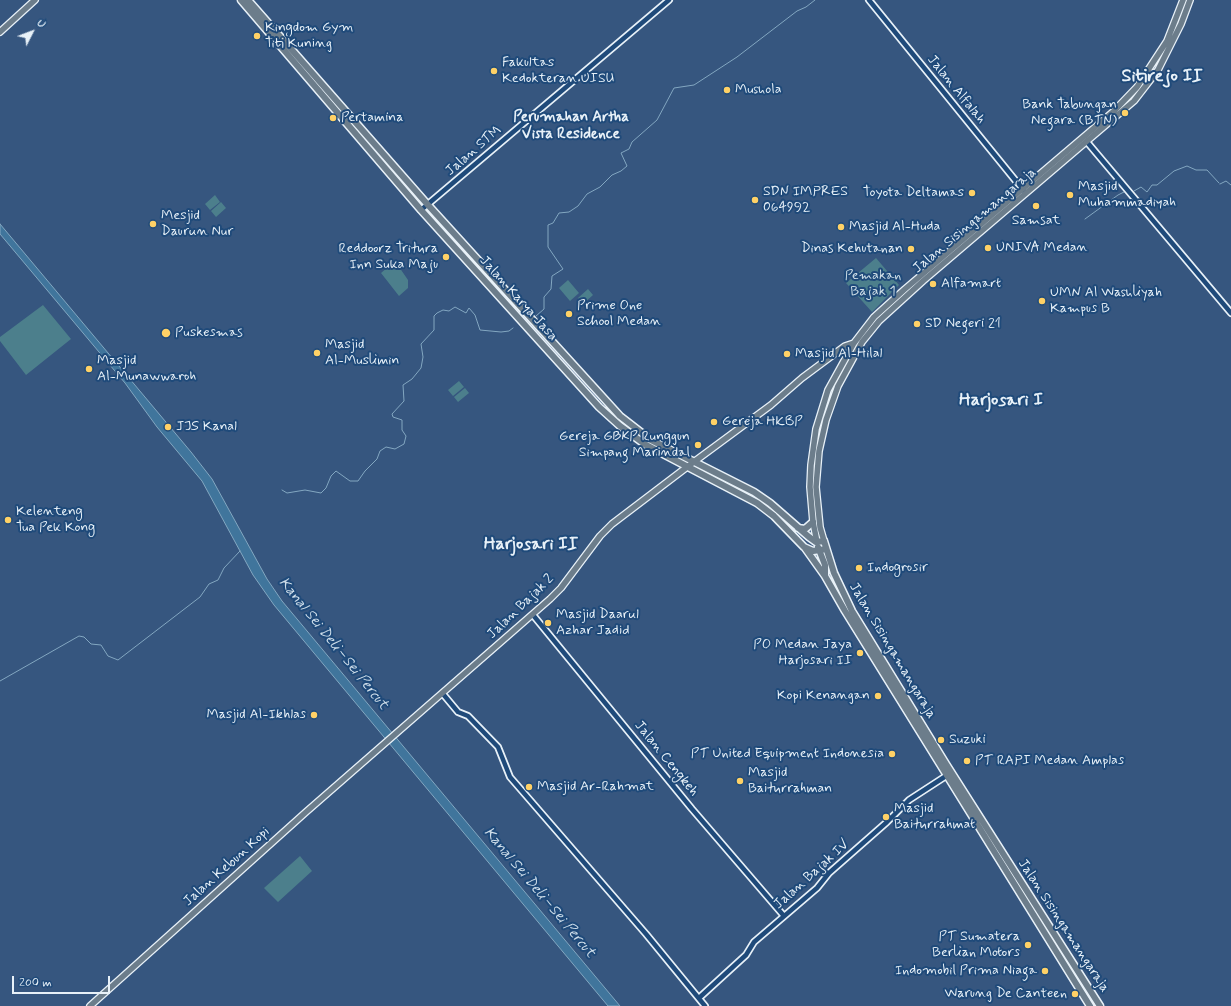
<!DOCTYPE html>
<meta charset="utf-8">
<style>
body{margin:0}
#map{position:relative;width:1231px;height:1006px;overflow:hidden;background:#36567f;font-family:Mynerve,sans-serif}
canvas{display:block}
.north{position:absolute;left:12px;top:12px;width:40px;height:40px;-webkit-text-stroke:3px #1f4a7a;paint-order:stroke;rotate:48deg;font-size:11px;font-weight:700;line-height:16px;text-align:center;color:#e8f1f8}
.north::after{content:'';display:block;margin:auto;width:14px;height:18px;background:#e8f1f8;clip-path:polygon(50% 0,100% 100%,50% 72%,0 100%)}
.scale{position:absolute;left:12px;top:976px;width:98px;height:18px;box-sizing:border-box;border:2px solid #e8f1f8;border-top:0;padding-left:5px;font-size:12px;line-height:14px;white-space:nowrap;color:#e8f1f8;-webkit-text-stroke:3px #1f4a7a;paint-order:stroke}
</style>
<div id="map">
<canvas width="1231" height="1006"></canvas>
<div class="north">U</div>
<div class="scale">200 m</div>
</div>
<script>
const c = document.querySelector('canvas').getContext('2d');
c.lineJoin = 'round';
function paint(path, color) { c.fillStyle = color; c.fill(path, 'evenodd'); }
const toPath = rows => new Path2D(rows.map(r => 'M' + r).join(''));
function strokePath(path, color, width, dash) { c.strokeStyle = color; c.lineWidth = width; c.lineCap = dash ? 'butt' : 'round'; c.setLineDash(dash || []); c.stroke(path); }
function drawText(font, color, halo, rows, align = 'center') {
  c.font = font + ' Mynerve,sans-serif'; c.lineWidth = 4; c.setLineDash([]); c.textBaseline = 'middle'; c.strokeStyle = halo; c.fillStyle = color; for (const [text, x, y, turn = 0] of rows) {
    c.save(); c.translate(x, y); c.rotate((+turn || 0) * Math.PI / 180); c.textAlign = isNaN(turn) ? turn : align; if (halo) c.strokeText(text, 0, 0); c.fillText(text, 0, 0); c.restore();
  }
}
paint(toPath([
 [215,195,220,202,210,210,205,204],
 [221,202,226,208,216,217,211,211],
 [876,258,899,285,872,312,846,283],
 [395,261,408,280,408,288,399,296,381,273],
 [568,280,579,293,570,301,559,288],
 [588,289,593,295,583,304,578,298],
 [43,305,71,339,26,375,0,341,0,337],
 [459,381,464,387,453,396,448,390],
 [465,388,469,393,458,402,454,397],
 [300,856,312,871,278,902,264,888]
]), '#4c7f8c');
const water = toPath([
 [0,224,191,452,212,479,267,579,282,601,620,1006,608,1006,274,605,253,575,202,481,157,427,125,383,0,234,0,224]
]);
paint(water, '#40759c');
strokePath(water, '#83a7c1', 1);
strokePath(toPath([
 [1220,184,1226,181,1231,185],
 [1134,191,1141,187,1147,192,1152,185,1157,185,1174,171,1187,166,1196,170,1207,170,1219,183],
 [1085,219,1118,195,1126,191],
 [536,316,544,309,544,297,551,289,552,276,563,269,548,247,548,225,553,223,559,213,569,212,578,206,587,194,600,187,612,175,621,171,627,166,621,153,629,149,632,142,657,120,674,88,694,85,737,57,797,11,806,7,815,0],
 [282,490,287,493,305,490,321,493,326,488,331,476,336,471,350,481,358,481,365,471,377,459,380,451,386,447,395,449,404,444,406,436,402,430,402,420,393,417,392,414,404,401,403,385,412,379,421,368,423,357,421,344,434,330,434,316,437,313,443,310,449,311,455,307,466,313,469,308,475,315,480,330,501,332,509,331,513,328],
 [0,681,79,636,84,637,91,644,101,645,108,656,118,660,200,597,209,584,218,580,224,568,240,551]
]), '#83a7c1', 1);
const secondary = toPath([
 [869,0,1024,191],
 [1087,142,1231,313],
 [421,210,669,0],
 [533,615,692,809,784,916],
 [443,694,458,712,468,716,498,747,510,777,646,934,705,1006],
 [699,998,746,955,754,942,817,888,829,873,887,822,909,800,946,776]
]);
const primary = toPath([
 [0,32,35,0],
 [824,541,820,527,816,487,819,451,826,420,838,386,862,342,879,321,923,281,1134,101,1158,70,1181,24,1190,0],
 [817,542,813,522,810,487,811,465,816,429,828,390,854,343,874,317,905,289,1114,111,1137,87,1167,41,1183,0],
 [90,1006,306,812,550,599,561,588,600,536,612,524,687,467,771,405,802,378,845,346,854,343]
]);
const highway = toPath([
 [241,0,421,210,599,407,620,426,646,445,757,503,774,516,804,547,813,551,826,549],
 [248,0,428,205,620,416,651,440,754,492,770,503,809,537,816,542,824,541,834,573,852,611,946,764,1100,1006],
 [798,528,805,529,813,522],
 [818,547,825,565,825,576,845,611,1090,1006],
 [805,548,825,576]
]);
strokePath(secondary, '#e8f1f8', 8);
strokePath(primary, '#e8f1f8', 8);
strokePath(highway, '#e8f1f8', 9);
strokePath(secondary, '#1f4a7a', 4.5);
strokePath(primary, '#6c7d8b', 5.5);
strokePath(highway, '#6c7d8b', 6);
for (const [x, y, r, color] of [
 [257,36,4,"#ffd166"],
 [494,71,4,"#ffd166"],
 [727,90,4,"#ffd166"],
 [1125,113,4,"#ffd166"],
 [333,118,4,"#ffd166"],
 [972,193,4,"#ffd166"],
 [1070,195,4,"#ffd166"],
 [755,200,4,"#ffd166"],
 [1036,206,4,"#ffd166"],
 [153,224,4,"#ffd166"],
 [841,227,4,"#ffd166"],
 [988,248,4,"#ffd166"],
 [911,249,4,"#ffd166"],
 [446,257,4,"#ffd166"],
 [933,284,4,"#ffd166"],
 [1042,301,4,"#ffd166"],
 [569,314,4,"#ffd166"],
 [917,324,4,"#ffd166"],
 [166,333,5,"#ffd166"],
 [317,353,4,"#ffd166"],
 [787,354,4,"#ffd166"],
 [89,369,4,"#ffd166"],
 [714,422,4,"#ffd166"],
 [168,427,4,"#ffd166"],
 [698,445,4,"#ffd166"],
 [8,520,4,"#ffd166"],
 [859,568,4,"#ffd166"],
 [548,623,4,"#ffd166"],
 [860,653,4,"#ffd166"],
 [878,696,4,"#ffd166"],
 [314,715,4,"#ffd166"],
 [941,740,4,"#ffd166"],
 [892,754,4,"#ffd166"],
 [967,761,4,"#ffd166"],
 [740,781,4,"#ffd166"],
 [529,787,4,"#ffd166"],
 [886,817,4,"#ffd166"],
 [1028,945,4,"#ffd166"],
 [1045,971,4,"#ffd166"],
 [1075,994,4,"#ffd166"]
]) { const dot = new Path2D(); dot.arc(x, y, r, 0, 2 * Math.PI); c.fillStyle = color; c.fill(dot); strokePath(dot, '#1f4a7a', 1.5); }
drawText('14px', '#e8f1f8', '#1f4a7a', [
 ["Kingdom Gym",265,28],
 ["Titi Kuning",265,44],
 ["Fakultas",502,63],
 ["Kedokteran UISU",502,79],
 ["Mushola",735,90],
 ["Bank Tabungan",1117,105,"right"],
 ["Negara (BTN)",1117,121,"right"],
 ["Pertamina",341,118],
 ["Masjid",1078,187],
 ["Muhammadiyah",1078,203],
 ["SDN IMPRES",763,192],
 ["064992",763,208],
 ["Toyota Deltamas",964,193,"right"],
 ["Mesjid",161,216],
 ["Daurun Nur",161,232],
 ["Samsat",1036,221,"center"],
 ["Masjid Al-Huda",849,227],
 ["UNIVA Medan",996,248],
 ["Reddoorz Tritura",438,249,"right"],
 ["Inn Suka Maju",438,265,"right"],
 ["Dinas Kehutanan",903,249,"right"],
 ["Alfamart",941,284],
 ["UMN Al Washliyah",1050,293],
 ["Kampus B",1050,309],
 ["Prime One",577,306],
 ["School Medan",577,322],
 ["SD Negeri 21",925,324],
 ["Puskesmas",175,333],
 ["Masjid",325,345],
 ["Al-Muslimin",325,361],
 ["Masjid Al-Hilal",795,354],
 ["Masjid",97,361],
 ["Al-Munawwaroh",97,377],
 ["Gereja HKBP",722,422],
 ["JJS Kanal",176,427],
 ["Gereja GBKP Runggun",690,437,"right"],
 ["Simpang Marindal",690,453,"right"],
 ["Kelenteng",16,512],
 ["Tua Pek Kong",16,528],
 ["Indogrosir",867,568],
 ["Masjid Daarul",556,615],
 ["Azhar Jadid",556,631],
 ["PO Medan Jaya",852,645,"right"],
 ["Harjosari II",852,661,"right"],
 ["Kopi Kenangan",870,696,"right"],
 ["Masjid Al-Ikhlas",306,715,"right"],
 ["Suzuki",949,740],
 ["PT United Equipment Indonesia",884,754,"right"],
 ["PT RAPI Medan Amplas",975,761],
 ["Masjid",748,773],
 ["Baiturrahman",748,789],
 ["Masjid Ar-Rahmat",537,787],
 ["Masjid",894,809],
 ["Baiturrahmat",894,825],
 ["PT Sumatera",1020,937,"right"],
 ["Berlian Motors",1020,953,"right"],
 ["Indomobil Prima Niaga",1037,971,"right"],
 ["Warung De Canteen",1067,994,"right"]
], 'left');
drawText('14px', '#e8f1f8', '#1f4a7a', [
 ["Jalan Alfalah",956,90,51],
 ["Jalan STM",474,151,-41],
 ["Jalan Sisingamangaraja",975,221,-40],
 ["Jalan Karya Jasa",518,299,48],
 ["Jalan Bajak 2",521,607,-44],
 ["Jalan Sisingamangaraja",892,651,59],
 ["Jalan Cengkeh",666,759,51],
 ["Jalan Kebun Kopi",227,867,-42],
 ["Jalan Bajak IV",812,875,-42],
 ["Jalan Sisingamangaraja",1063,926,57]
]);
drawText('14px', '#d1e0e8', '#1f4a7a', [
 ["Pemakan",873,276],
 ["Bajak 1",873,292]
]);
drawText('bold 15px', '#e8f1f8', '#1f4a7a', [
 ["Perumahan Artha",571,118],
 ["Vista Residence",571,135]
]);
drawText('italic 15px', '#cfdeea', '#1f4a7a', [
 ["Kanal Sei Deli–Sei Percut",333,644,51],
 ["Kanal Sei Deli–Sei Percut",539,893,50]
]);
drawText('bold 18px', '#e8f1f8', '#1f4a7a', [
 ["Sitirejo II",1162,77],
 ["Harjosari I",1001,401],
 ["Harjosari II",531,545]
]);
</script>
